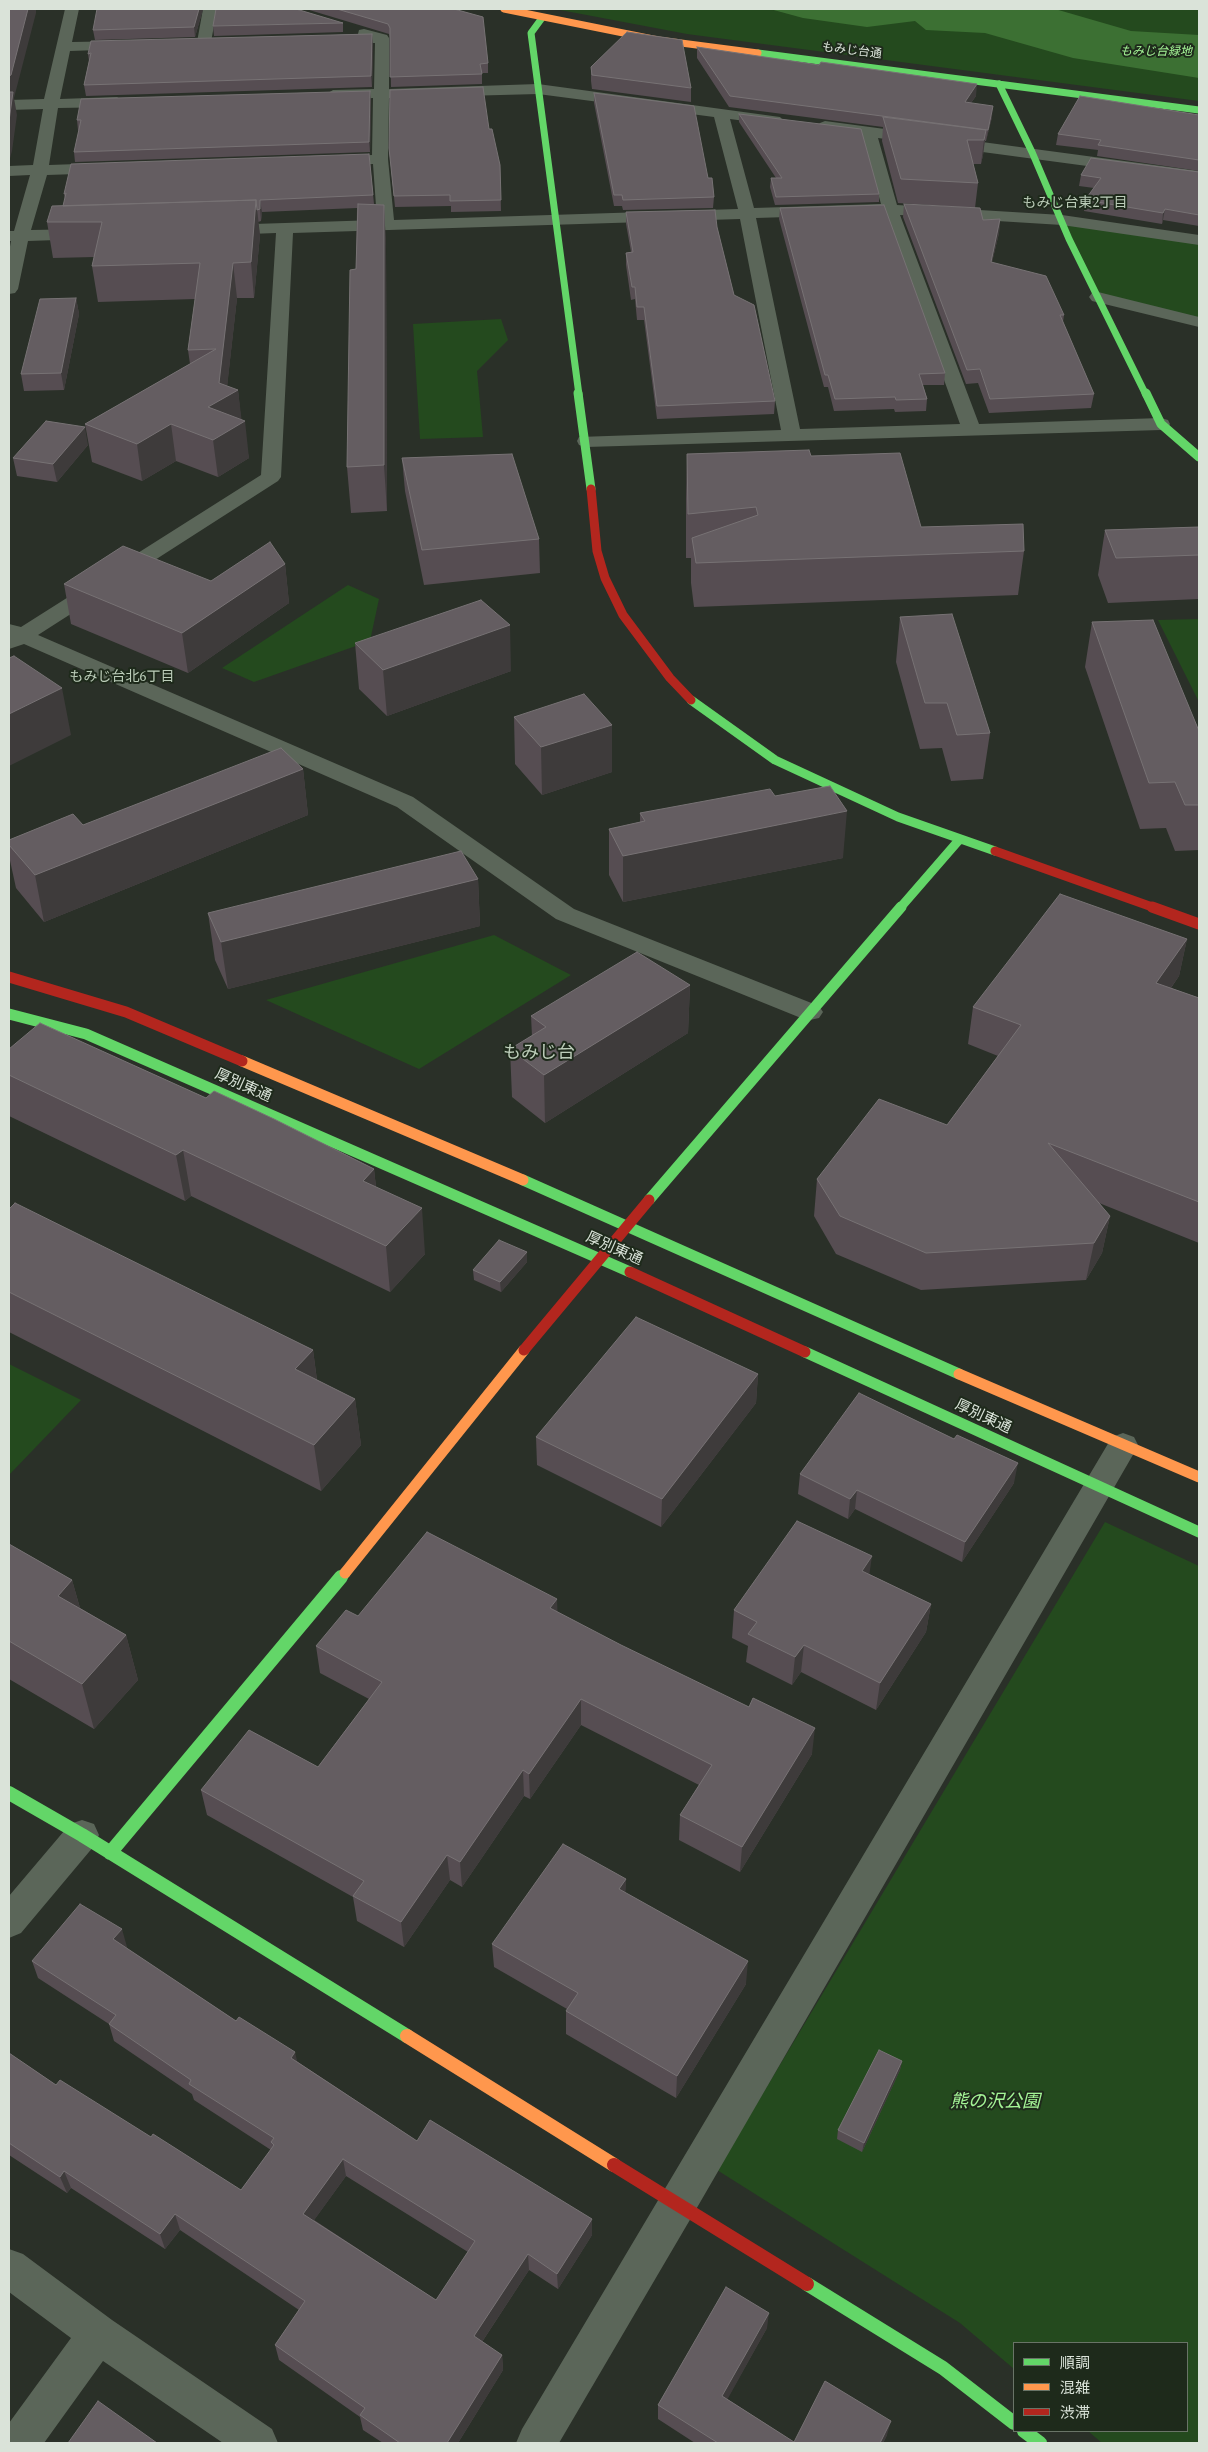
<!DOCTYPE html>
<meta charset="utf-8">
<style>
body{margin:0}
#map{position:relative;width:1208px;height:2452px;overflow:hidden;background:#2a3028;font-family:"Source Serif 4","Noto Sans JP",serif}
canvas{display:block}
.frame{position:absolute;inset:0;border:10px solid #dae3d9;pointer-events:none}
.legend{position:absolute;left:1013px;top:2342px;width:175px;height:90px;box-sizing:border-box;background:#1e2a1b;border:1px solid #697467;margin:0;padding:6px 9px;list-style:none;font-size:15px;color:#dae3d9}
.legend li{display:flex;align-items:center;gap:10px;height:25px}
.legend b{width:25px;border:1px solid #697467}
</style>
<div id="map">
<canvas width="1208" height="2452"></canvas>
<div class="frame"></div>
<ul class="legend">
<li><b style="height:6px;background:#63d668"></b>順調</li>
<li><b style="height:6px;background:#ff974d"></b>混雑</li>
<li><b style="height:6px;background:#b3261e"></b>渋滞</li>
</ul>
</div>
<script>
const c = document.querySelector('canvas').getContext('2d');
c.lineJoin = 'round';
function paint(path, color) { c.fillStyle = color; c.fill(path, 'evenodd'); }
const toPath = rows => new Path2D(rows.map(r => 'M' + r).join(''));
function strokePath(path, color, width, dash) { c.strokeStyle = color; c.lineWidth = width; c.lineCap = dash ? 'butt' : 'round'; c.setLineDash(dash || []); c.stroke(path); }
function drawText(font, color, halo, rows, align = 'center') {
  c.font = font + ' "Source Serif 4","Noto Sans JP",serif'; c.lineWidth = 4; c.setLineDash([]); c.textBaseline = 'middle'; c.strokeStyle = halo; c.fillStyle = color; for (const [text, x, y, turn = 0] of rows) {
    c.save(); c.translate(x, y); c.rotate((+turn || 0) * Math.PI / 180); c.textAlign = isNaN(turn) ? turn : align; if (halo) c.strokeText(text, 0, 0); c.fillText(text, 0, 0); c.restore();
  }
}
paint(toPath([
 [555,9,1199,9,1199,101,687,34],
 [1062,220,1199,240,1199,322,1098,297],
 [501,319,508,340,477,371,483,437,420,439,413,324],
 [348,585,379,599,370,641,254,682,222,668],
 [1199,619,1199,702,1158,620],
 [494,935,571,975,419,1069,266,1000],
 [9,1364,81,1400,9,1475],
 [1105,1522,1199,1566,1199,2443,1102,2443,1088,2431,1187,2431,1187,2343,1014,2343,1014,2369,960,2323,717,2170]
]), '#244a1e');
paint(toPath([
 [770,9,1055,9,1131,31,1199,35,1199,78,1073,58,985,33,926,30,915,21,867,27,803,18]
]), '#3c7033');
paint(toPath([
 [65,9,79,9,72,42,128,41,135,45,128,49,70,51,60,99,117,97,125,102,117,107,58,108,49,165,107,163,115,168,107,173,47,175,31,230,87,229,93,230,95,234,93,238,87,239,28,241,18,289,15,293,9,294,9,252,11,241,9,241,9,231,14,231,30,175,9,176,9,166,33,165,43,109,9,110,9,100,44,99,65,9],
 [203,9,217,9,211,42,204,46,197,42,203,9],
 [364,29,387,35,389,38,389,89,538,84,780,117,783,120,780,123,775,125,730,119,754,208,881,204,862,136,820,129,817,126,820,123,825,121,1199,171,1199,181,878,138,897,205,1062,215,1199,235,1199,245,1062,225,900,215,979,424,1161,418,1168,420,1170,424,1168,428,1161,430,586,447,579,445,577,441,579,437,781,430,740,219,293,233,281,477,278,481,38,635,413,797,574,909,819,1006,823,1012,819,1018,810,1020,801,1018,556,919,397,807,24,644,9,649,9,624,21,627,261,475,276,233,223,235,217,234,215,230,217,226,223,225,377,220,373,164,333,166,325,161,333,156,372,155,373,98,333,100,325,95,333,90,374,89,375,43,336,43,329,39,336,35,358,34,359,30,364,29],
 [538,94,714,117,738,209,394,220,388,159,389,98,538,94],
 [884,214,960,424,800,429,756,218,884,214],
 [1098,292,1199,317,1199,327,1092,301,1089,297,1092,293,1098,292],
 [1123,1433,1134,1437,1138,1445,1134,1453,691,2218,559,2443,516,2443,522,2429,1112,1437,1123,1433],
 [82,1820,94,1824,99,1835,94,1846,21,1933,9,1938,9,1896,70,1824,82,1820],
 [9,2249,23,2254,112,2320,272,2429,278,2443,223,2443,103,2361,44,2443,9,2443,9,2423,71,2338,9,2292,9,2249]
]), '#5b6659');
strokePath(toPath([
 [542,18,531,33,579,395],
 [758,53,1199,110],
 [999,84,1032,152,1069,239,1146,395]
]), '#63d668', 7);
strokePath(toPath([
 [578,393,591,489],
 [1146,393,1161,424,1199,457],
 [691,700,775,760,898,817,995,851],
 [900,908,959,840]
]), '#63d668', 9);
strokePath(toPath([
 [9,1014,86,1034,630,1272],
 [523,1180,959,1374],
 [649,1200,901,907],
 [805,1352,1199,1532],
 [340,1579,345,1573]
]), '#63d668', 11);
strokePath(toPath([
 [9,1793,82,1835,407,2036],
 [110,1853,341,1577],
 [807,2284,943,2368,1014,2423],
 [1024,2431,1040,2443]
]), '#63d668', 14);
strokePath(toPath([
 [504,9,658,40,758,53]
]), '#ff974d', 7);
strokePath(toPath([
 [242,1061,523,1180],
 [959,1374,1199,1477],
 [345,1573,524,1350]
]), '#ff974d', 11);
strokePath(toPath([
 [407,2036,614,2165]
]), '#ff974d', 14);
strokePath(toPath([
 [591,489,597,551,605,578,623,615,670,678,691,700],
 [995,851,1155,908]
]), '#b3261e', 9);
strokePath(toPath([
 [1152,907,1199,924],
 [9,977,126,1012,242,1061],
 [630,1272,805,1352],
 [524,1350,649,1200]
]), '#b3261e', 11);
strokePath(toPath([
 [614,2165,807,2284]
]), '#b3261e', 14);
paint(toPath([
 [203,9,195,37,95,40,93,30],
 [306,9,454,9,488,63,488,73,482,73,482,84,391,87,390,37,389,34],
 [343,23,343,32,214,36,213,26],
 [373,45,372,87,86,96,84,85,89,61,88,54],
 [697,47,976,96,971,103,992,117,986,141,985,141,983,155,981,164,973,164,978,183,975,208,898,203,882,141,883,127,729,107,697,58],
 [591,67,691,88,691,102,592,89,591,81],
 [594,93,708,178,714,197,713,208,623,210,622,206,614,206,594,103],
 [371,101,370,152,75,162,74,152,79,130,78,130,77,120],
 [739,114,879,194,879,202,775,205,770,187,771,178,776,178,739,122],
 [1199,115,1199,171,1097,156,1098,150,1056,145,1058,134],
 [489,129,500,165,501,211,451,212,451,206,395,207,389,148],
 [369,154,374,204,384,205,386,247,387,511,351,513,347,467,356,269,357,208,262,212,261,221,258,222,260,235,254,298,237,298,227,386,238,390,241,420,249,458,218,477,176,461,142,481,92,462,85,424,190,364,188,350,195,299,98,302,92,266,94,257,53,258,47,222,63,206,65,199,64,194],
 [1199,172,1199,226,1163,220,1162,224,1084,211,1085,200,1094,188,1079,186,1081,175],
 [904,204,983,220,1000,219,999,233,992,262,1064,315,1063,322,1094,394,1091,408,989,413,978,383,966,384,903,217],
 [780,208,945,373,944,385,923,385,927,399,926,411,895,412,894,409,834,411,828,387,824,387,779,219],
 [626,212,717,227,734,295,775,401,774,414,657,419,644,320,637,320,635,299,631,300,626,265,626,253,631,252,626,224],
 [76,298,79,314,64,390,24,391,21,374],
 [88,445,57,482,17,476,13,458],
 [687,454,811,456,921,527,1024,551,1018,595,694,607,691,583,691,558,686,558,686,498],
 [402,458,539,539,540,573,424,585,405,491],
 [1199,527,1199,599,1108,603,1098,575,1105,530],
 [285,564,289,603,188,673,71,624,64,584,211,581],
 [900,617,990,733,983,779,951,781,942,748,920,749,896,662],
 [1092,622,1199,731,1199,850,1175,851,1166,828,1140,829,1085,667],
 [355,643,511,671,387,716,359,689],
 [514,717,612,772,542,795,515,764],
 [303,769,308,815,44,922,16,888,9,856,9,840,83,825],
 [775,796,843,858,623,902,609,875,609,829,640,822,640,813],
 [478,879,480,926,228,989,215,960,208,913],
 [1187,939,1179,976,1171,988,1199,998,1199,1243,1099,1203,1110,1216,1102,1253,1086,1280,921,1290,836,1254,814,1216,817,1179,947,1125,998,1056,968,1044,973,1007],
 [690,985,688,1033,545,1123,512,1097,510,1049,532,1036,531,1016],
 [9,1049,206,1098,374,1169,376,1187,425,1254,390,1292,191,1196,185,1201,9,1116],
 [9,1209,313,1350,317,1380,355,1399,361,1445,321,1491,9,1332],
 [527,1252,527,1262,501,1292,474,1280,473,1270],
 [758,1374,756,1403,661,1527,537,1465,536,1437],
 [954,1439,1014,1483,962,1562,855,1509,848,1519,798,1494,800,1474],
 [9,1544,72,1580,80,1608,126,1635,138,1680,94,1729,9,1679],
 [869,1574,931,1604,926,1632,876,1710,801,1672,792,1685,746,1662,748,1646,732,1638,734,1610],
 [557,1612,812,1754,740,1872,679,1840,680,1815,699,1785,581,1725,530,1799,524,1796,462,1887,450,1880,404,1947,357,1921,353,1897,207,1815,201,1790,318,1767,369,1699,320,1673,316,1646,358,1616],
 [626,1879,625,1893,746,1984,676,2098,566,2034,566,2011,567,2009,494,1967,492,1944],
 [127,1947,126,1948,417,2141,592,2235,558,2289,529,2270,482,2342,502,2355,503,2370,458,2443,383,2443,363,2430,360,2417,279,2360,275,2345,299,2310,180,2230,165,2249,71,2188,67,2193,9,2155,9,2053,56,2085,151,2137,241,2190,271,2150,194,2100,192,2094,114,2041,109,2024,38,1978,32,1961],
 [346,2176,468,2252,436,2300,314,2220],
 [902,2061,900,2070,862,2152,837,2139,838,2130],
 [767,2328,727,2399,794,2442,887,2435,883,2443,695,2443,658,2419,658,2405]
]), '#564d52');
paint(toPath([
 [28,9,36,9,36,13,14,98,17,115,12,151,9,162,9,76],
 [199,9,203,9,195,37,194,27],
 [372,34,373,45,372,87,371,76],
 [977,84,976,96,963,113,965,102],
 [370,91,371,101,370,152,369,142],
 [993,106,992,117,986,141,988,130],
 [986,130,983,155,981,164,984,140],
 [256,200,260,235,254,298,251,262],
 [260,200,262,212,261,221,260,209],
 [384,205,386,247,387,511,384,465],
 [1165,209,1163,220,1162,224,1163,213],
 [1000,219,999,233,989,275,991,262],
 [233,263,237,298,226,397,238,390,242,423,245,421,249,458,218,477,213,440,208,407,219,383],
 [76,298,79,314,64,390,61,373],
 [171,424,176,461,142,481,137,444],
 [85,427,88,445,57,482,53,464],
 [285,564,289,603,188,673,182,633],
 [510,625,511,671,387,716,383,670],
 [62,688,71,735,9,766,9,714],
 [612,725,612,772,542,795,541,747],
 [303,769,308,815,44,922,35,875],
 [847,811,843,858,623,902,623,856],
 [478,879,480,926,228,989,221,942],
 [1187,939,1179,976,1148,1020,1156,983],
 [690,985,688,1033,545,1123,544,1075],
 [183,1150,191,1196,185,1201,176,1155],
 [374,1169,379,1216,363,1181],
 [422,1208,425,1254,390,1292,386,1246],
 [1110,1216,1102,1253,1086,1280,1094,1243],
 [527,1252,527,1262,501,1292,500,1282],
 [313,1350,319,1397,295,1369],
 [758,1374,756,1403,661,1527,662,1499],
 [355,1399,361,1445,321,1491,314,1445],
 [1018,1463,1014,1483,962,1562,965,1542],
 [857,1490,855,1509,848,1519,850,1499],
 [872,1556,868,1584,862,1571],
 [72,1580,85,1626,58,1596],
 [557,1599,558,1625,550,1608],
 [931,1604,926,1632,876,1710,880,1683],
 [126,1635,138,1680,94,1729,82,1684],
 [804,1645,801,1672,792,1685,795,1657],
 [581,1699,581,1725,530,1799,529,1774],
 [815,1728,812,1754,740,1872,742,1847],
 [523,1770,524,1796,462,1887,460,1862],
 [447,1855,450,1880,404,1947,401,1922],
 [626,1879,625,1902,619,1889],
 [122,1929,127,1947,119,1957,113,1939],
 [748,1961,746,1984,676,2098,677,2076],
 [295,2052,299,2069,291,2058],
 [902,2061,900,2070,862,2152,864,2143],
 [343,2159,346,2176,307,2230,303,2214],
 [64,2171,71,2188,67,2193,60,2177],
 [175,2214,180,2230,165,2249,160,2234],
 [592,2219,592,2235,558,2289,557,2274],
 [528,2254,529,2270,476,2351,474,2336],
 [769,2313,767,2328,721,2411,722,2396],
 [502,2355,503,2370,458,2443,447,2443],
 [891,2421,887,2435,883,2443,880,2443]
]), '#3e3b3b');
const building = toPath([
 [9,9,28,9,11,75,9,76,9,9],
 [97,9,199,9,194,27,93,30,97,9],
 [216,9,296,9,343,23,213,26,216,9],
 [337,9,454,9,483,17,488,63,480,64,482,74,390,77,390,28,388,24,337,9],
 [627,32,682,40,691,88,592,75,591,67,627,32],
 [372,34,371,76,84,85,91,53,88,54,91,41,372,34],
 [697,47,819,65,821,62,977,84,965,102,993,106,988,130,730,96,697,47],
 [483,87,489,129,492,129,500,165,501,200,450,201,450,195,394,196,389,148,390,90,483,87],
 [370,91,369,142,74,152,81,120,77,120,81,99,370,91],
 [9,92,13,92,9,121,9,92],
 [594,93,694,106,708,178,712,178,714,197,623,200,622,195,614,195,594,93],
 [1080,96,1199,115,1199,160,1098,145,1101,140,1058,134,1080,96],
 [739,114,861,129,879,194,776,197,771,178,782,178,739,114],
 [883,117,986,130,984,140,967,140,978,183,901,179,883,117],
 [369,154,373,195,260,200,260,209,257,210,256,200,63,206,66,193,64,194,71,164,369,154],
 [1091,158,1199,172,1199,215,1165,209,1163,213,1085,200,1101,178,1081,175,1091,158],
 [256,200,251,262,233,263,219,383,238,390,208,407,245,421,213,440,171,424,137,444,85,424,216,349,188,350,200,263,92,266,102,222,47,222,52,206,256,200],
 [358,204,384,205,384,465,347,467,350,270,356,269,358,204],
 [904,204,980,208,983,220,1000,219,991,262,1046,276,1064,315,1060,315,1094,394,990,399,980,369,967,370,904,204],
 [884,205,945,373,919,374,927,399,896,400,895,397,835,399,828,375,825,375,780,208,884,205],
 [715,210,717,227,734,295,754,305,775,401,657,406,644,307,637,307,635,287,632,287,626,253,633,252,626,212,715,210],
 [76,298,61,373,21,374,40,299,76,298],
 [46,421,85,427,53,464,13,458,46,421],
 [809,450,811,456,900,453,921,527,1023,524,1024,551,696,563,692,538,758,515,756,507,688,514,687,454,809,450],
 [512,454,539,539,422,550,402,458,512,454],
 [1199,527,1199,555,1116,558,1105,530,1199,527],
 [270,542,285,564,182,633,64,584,123,546,211,581,270,542],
 [481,600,510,625,383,670,355,643,481,600],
 [952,614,990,733,957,735,947,703,925,703,900,617,952,614],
 [1153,620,1199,731,1199,805,1185,805,1175,782,1149,783,1092,622,1153,620],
 [14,656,62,688,9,714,9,658,14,656],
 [584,694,612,725,541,747,514,717,584,694],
 [281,748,303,769,35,875,9,845,9,840,73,814,83,825,281,748],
 [830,786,847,811,623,856,609,829,645,821,640,813,770,789,775,796,830,786],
 [461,851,478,879,221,942,208,913,461,851],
 [1060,894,1187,939,1156,983,1199,998,1199,1202,1048,1143,1110,1216,1094,1243,926,1253,840,1216,817,1179,879,1099,947,1125,1021,1025,973,1007,1060,894],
 [637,952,690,985,544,1075,510,1049,546,1027,531,1016,637,952],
 [40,1023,206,1098,214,1091,274,1119,374,1169,363,1181,422,1208,386,1246,183,1150,176,1155,9,1075,9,1049,40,1023],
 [15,1203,313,1350,295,1369,355,1399,314,1445,9,1292,9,1209,15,1203],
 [499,1240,527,1252,500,1282,473,1270,499,1240],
 [636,1317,758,1374,662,1499,536,1437,636,1317],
 [859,1393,954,1439,957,1435,1018,1463,965,1542,857,1490,850,1499,800,1474,859,1393],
 [797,1521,872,1556,862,1571,931,1604,880,1683,804,1645,795,1657,748,1634,757,1622,734,1610,797,1521],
 [427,1532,557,1599,550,1608,621,1645,749,1707,753,1698,815,1728,742,1847,680,1815,712,1765,581,1699,529,1774,523,1770,460,1862,447,1855,401,1922,353,1896,364,1881,201,1790,249,1730,318,1767,382,1682,316,1646,346,1610,358,1616,427,1532],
 [9,1544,72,1580,58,1596,126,1635,82,1684,9,1641,9,1544],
 [563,1844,626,1879,619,1889,748,1961,677,2076,566,2011,578,1993,492,1944,563,1844],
 [80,1904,122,1929,113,1939,236,2021,239,2017,295,2052,291,2058,417,2141,430,2120,592,2219,557,2274,528,2254,474,2336,502,2355,447,2443,400,2443,360,2415,365,2408,275,2345,305,2301,175,2214,160,2234,64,2171,60,2177,9,2143,9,2053,56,2085,60,2080,151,2137,153,2134,241,2190,274,2145,271,2142,274,2138,189,2084,191,2080,109,2024,116,2015,32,1961,80,1904],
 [343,2159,475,2241,436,2300,303,2214,343,2159],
 [879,2050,902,2061,864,2143,838,2130,879,2050],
 [726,2287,769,2313,722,2396,794,2442,825,2381,891,2421,880,2443,718,2443,658,2405,726,2287],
 [98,2401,157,2443,68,2443,98,2401]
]);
paint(building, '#645d61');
strokePath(building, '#777274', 1);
drawText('12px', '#dae3d9', '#1e2a1b', [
 ["もみじ台通",852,51,7]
]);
drawText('italic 12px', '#a4f496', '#1e2a1b', [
 ["もみじ台緑地",1156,52]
]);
drawText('14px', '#bccdb9', '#1e2a1b', [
 ["もみじ台東2丁目",1075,203],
 ["もみじ台北6丁目",122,677]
]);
drawText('15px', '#dae3d9', '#1e2a1b', [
 ["厚別東通",243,1086,24],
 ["厚別東通",614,1249,24],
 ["厚別東通",983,1417,25]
]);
drawText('18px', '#bccdb9', '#1e2a1b', [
 ["もみじ台",539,1053]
]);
drawText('italic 18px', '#a4f496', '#1e2a1b', [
 ["熊の沢公園",995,2102]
]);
</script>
